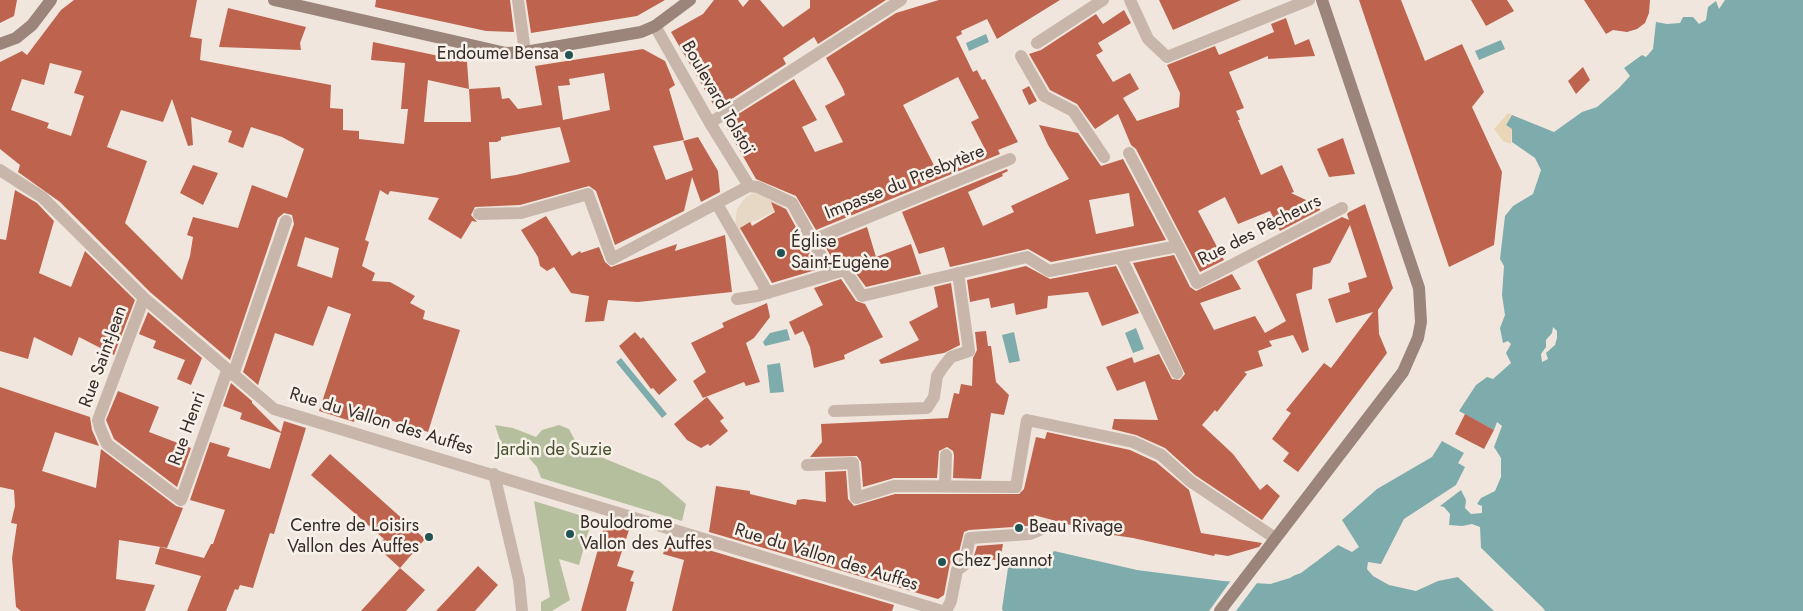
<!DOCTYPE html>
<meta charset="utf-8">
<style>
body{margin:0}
canvas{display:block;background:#f0e6dd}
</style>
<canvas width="1803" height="611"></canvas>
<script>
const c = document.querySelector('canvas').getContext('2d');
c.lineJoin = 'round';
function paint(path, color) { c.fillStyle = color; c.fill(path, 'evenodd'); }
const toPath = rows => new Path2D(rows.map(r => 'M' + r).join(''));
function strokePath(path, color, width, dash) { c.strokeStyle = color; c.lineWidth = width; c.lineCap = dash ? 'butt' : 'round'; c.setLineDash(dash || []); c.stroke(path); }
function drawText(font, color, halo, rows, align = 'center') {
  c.font = font + ' Jost,sans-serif'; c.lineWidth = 5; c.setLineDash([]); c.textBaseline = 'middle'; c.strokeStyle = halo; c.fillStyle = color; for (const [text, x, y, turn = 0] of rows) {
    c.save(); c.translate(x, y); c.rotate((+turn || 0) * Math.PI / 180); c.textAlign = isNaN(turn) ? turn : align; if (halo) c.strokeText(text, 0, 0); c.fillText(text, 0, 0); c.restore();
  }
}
paint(toPath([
 [495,425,513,428,536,437,542,430,559,425,569,429,579,448,659,481,686,504,682,521,541,478,537,467,522,450,502,446],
 [534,501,592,519,579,565,559,559,570,600,552,611,541,611,541,602,550,597]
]), '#b5bf9e');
paint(toPath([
 [1508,113,1512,115,1506,124,1512,129,1511,144,1503,141,1494,129]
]), '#ead6b6');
paint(toPath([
 [754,193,762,193,784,206,755,221,753,220,749,227,738,233,735,225,737,209,746,197]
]), '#e7d7c5');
paint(toPath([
 [1725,0,1803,0,1803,611,1545,611,1481,548,1480,527,1472,524,1462,526,1449,525,1450,514,1444,507,1440,506,1461,490,1466,500,1465,508,1471,514,1482,513,1482,506,1477,504,1481,498,1495,491,1501,477,1501,458,1494,447,1502,426,1497,422,1494,430,1459,411,1476,385,1487,377,1493,379,1511,363,1506,353,1511,344,1508,341,1503,343,1500,328,1505,315,1502,295,1504,266,1500,259,1505,216,1513,206,1533,194,1541,170,1535,158,1512,142,1512,129,1506,125,1512,115,1554,132,1582,112,1597,107,1619,88,1630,76,1624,68,1642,55,1646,57,1653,49,1656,22,1667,24,1680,23,1683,17,1693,17,1699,24,1706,20,1708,7,1716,1,1719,9],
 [1553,327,1557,331,1557,338,1555,345,1546,353,1548,359,1542,362,1541,354,1546,347,1546,340,1552,333],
 [986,34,989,42,969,51,966,43],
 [1501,40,1505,49,1479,60,1475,51],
 [1136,328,1144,349,1133,353,1125,333],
 [787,329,790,340,765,346,763,342,770,333],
 [1014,332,1020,361,1009,363,1002,335],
 [621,358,667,414,662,418,616,362],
 [780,363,784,392,770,393,767,365],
 [1442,441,1464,453,1458,463,1465,467,1456,485,1404,519,1381,564,1368,562,1367,569,1373,576,1389,585,1416,591,1438,581,1458,577,1494,611,1003,611,1002,609,1009,561,1042,568,1054,551,1137,570,1223,581,1270,584,1290,578,1317,561,1333,547,1338,545,1352,552,1359,547,1342,520,1377,489,1432,457]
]), '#7eacac');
paint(toPath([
 [1336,543,1338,545,1301,573,1270,584,1268,581,1300,571],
 [1481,548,1543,608,1545,611,1542,611,1479,550],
 [1459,575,1496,609,1497,611,1458,577],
 [1232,579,1260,579,1236,611,1209,611]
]), '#f0e6dd');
paint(toPath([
 [0,0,17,0,14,16,0,23],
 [74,0,197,0,190,37,202,39,200,60,331,85,330,108,343,109,343,130,359,131,359,139,404,144,408,109,401,109,405,63,371,60,373,42,467,62,469,89,428,80,424,122,471,122,469,89,500,87,502,99,509,98,518,109,542,105,535,66,643,49,665,61,675,85,669,89,684,140,653,146,666,180,693,170,683,141,698,137,718,171,720,192,701,202,692,177,684,211,615,245,596,191,589,186,520,205,475,207,471,215,477,222,472,221,461,239,428,219,439,198,390,191,388,195,380,190,365,240,369,242,362,266,375,273,372,281,390,282,415,296,410,303,425,311,423,319,460,330,428,432,358,410,354,422,319,411,351,314,328,306,313,346,275,333,258,385,243,372,294,224,292,215,284,213,278,218,230,360,150,292,60,202,18,172,20,165,0,149,0,62,22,51,27,55,61,10],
 [50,63,82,71,74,93,84,96,71,136,47,128,49,123,11,110,22,79,44,85],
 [604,73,610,110,563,120,558,86,570,85,569,79],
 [172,99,188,146,193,145,191,117,232,131,228,142,243,148,251,127,282,137,304,149,287,198,252,185,238,228,193,217,187,235,193,237,190,256,182,280,125,223,147,161,107,147,121,110,163,122],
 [560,127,570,162,516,175,491,179,489,142,497,142,501,140,501,137],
 [305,237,339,248,332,278,297,266],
 [376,0,510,0,514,32,486,31,375,7],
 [526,0,665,0,637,16,531,33],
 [714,0,738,0,743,7,749,0,760,0,783,27,810,8,810,0,886,0,818,44,814,37,783,58,786,64,716,109,671,32,703,14],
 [939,0,1060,0,997,39,987,19,961,31,962,34,956,37,973,72,977,70,982,80,985,79,1018,142,998,150,1000,154,816,230,796,196,756,179,724,123,794,79,817,120,802,127,815,152,843,142,825,106,845,95,843,89,826,58,896,13],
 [958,77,979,118,971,122,987,153,952,169,949,164,937,171,903,105],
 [1159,0,1241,0,1173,30],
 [1359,0,1401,0,1425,61,1462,44,1484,92,1472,107,1502,172,1494,245,1449,267],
 [1471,0,1507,0,1514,11,1486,26],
 [1584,0,1650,0,1649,13,1645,23,1637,29,1627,32,1613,30,1606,34],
 [228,8,306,27,300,43,301,50,219,47],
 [1124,10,1131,23,1098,43,1103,51,1096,55,1113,82,1130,73,1139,89,1123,98,1137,121,1179,107,1180,93,1167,65,1215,46,1219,55,1274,32,1271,24,1286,18,1295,45,1309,39,1315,56,1268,59,1268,56,1229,72,1244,108,1236,111,1240,120,1238,120,1261,175,1282,165,1294,192,1291,193,1319,206,1320,210,1280,231,1270,211,1238,224,1225,197,1198,211,1224,260,1200,272,1136,149,1131,145,1118,114,1095,129,1077,104,1050,90,1029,54,1041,50,1096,14,1103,24],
 [1583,67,1590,80,1576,94,1568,81],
 [1029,86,1037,101,1029,105,1022,90],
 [1039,125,1078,133,1101,166,1123,159,1166,240,1051,262,1028,249,950,267,944,247,919,254,902,212,1007,169,1008,171,1002,174,1003,176,968,192,983,226,1014,212,1011,206,1069,179,1048,145],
 [1129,193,1134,226,1096,234,1089,200],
 [1343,138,1355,174,1329,177,1317,149],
 [193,165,218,173,203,205,180,193],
 [15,190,37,203,54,221,39,273,71,287,85,251,135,300,114,355,79,337,72,356,34,337,28,359,0,351,0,239,6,240],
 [771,202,786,209,819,269,772,283,740,228,750,222,752,226,775,212],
 [1365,204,1393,288,1378,310,1379,334,1387,353,1298,472,1283,461,1289,453,1272,439,1291,413,1286,410,1324,363,1331,368,1373,312,1336,323,1328,299,1350,292,1348,283,1367,277,1350,225,1330,263,1313,268,1312,289,1296,294,1309,350,1302,353,1293,335,1269,341,1272,346,1258,351,1263,366,1244,372,1247,374,1217,412,1215,410,1202,425,1233,454,1260,490,1267,484,1280,496,1262,520,1195,475,1165,448,1136,435,1112,429,1114,419,1158,420,1145,381,1117,391,1106,367,1132,357,1134,363,1159,354,1172,379,1180,380,1185,374,1133,263,1174,255,1190,287,1196,291,1232,274,1241,289,1200,303,1214,330,1255,316,1265,333,1286,321,1257,261,1342,217,1349,220,1347,214,1349,212],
 [546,216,572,256,580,251,581,253,599,247,605,262,611,267,677,244,675,251,725,235,732,292,638,302,608,300,604,321,585,322,589,296,571,293,554,267,547,271,540,266,538,257,521,230],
 [867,227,876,257,911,244,921,274,866,287,848,263,835,264,824,244],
 [1026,266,1050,279,1116,266,1139,313,1102,326,1088,292,1048,296,1047,308,1016,315,1014,303,991,308,989,298,970,302,967,280],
 [841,279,856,301,865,304,883,337,844,355,845,359,814,368,810,347,803,331,795,335,789,322,823,305,814,288],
 [951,283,960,345,944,353,881,364,879,360,919,340,909,322,938,307,934,287],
 [767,303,770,317,754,338,746,343,760,382,746,386,744,382,703,398,693,381,706,372,691,343,724,327,722,323],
 [148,312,202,358,191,385,177,379,185,360,153,348,156,341,139,334],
 [986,331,988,346,991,346,996,382,1009,395,1004,415,991,413,981,479,953,478,954,455,953,451,947,447,939,451,937,478,894,478,863,487,861,462,857,456,810,457,822,442,821,424,948,418,954,393,959,394,961,384,972,386,973,358,977,350,975,332],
 [635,332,641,339,643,337,677,380,659,395,653,388,651,389,619,346],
 [231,383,252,401,252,403,281,432,284,421,306,428,274,534,270,533,253,588,240,585,238,590,235,589,226,611,187,611,201,576,155,564,160,547,204,558,211,544,213,544,225,510,190,500,210,442,230,448,227,456,270,469,281,433,240,419,242,413,223,406],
 [0,387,90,417,92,430,99,446,55,432,42,471,96,488,101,449,176,506,183,508,167,548,119,540,116,579,155,585,145,611,21,611,16,607,12,558,17,524,11,523,15,506,14,490,0,487],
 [118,391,159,407,149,432,191,448,177,487,114,439,106,420],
 [707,397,724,418,720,421,728,431,710,446,708,444,701,448,687,440,674,424],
 [1465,414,1494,430,1484,449,1455,434],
 [1047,432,1130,450,1156,462,1189,490,1201,533,1262,543,1259,547,1228,556,1215,554,1214,556,1133,538,1100,533,1034,515,1035,523,1028,526,969,530,964,532,957,560,950,563,944,595,938,599,709,532,716,486,750,491,750,494,796,505,797,500,804,499,826,502,825,472,846,471,848,499,854,506,895,494,1019,494,1024,489,1036,437,1045,439],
 [330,454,425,539,400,568,377,547,384,539,311,475],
 [606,520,630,527,617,566,634,571,630,581,634,582,626,611,581,611],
 [668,538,894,605,892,611,672,611,684,560,663,554],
 [1003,544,1000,561,974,556,977,546],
 [478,566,498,585,475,611,436,611],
 [400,568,425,590,406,611,361,611]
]), '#be644e');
strokePath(toPath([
 [518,0,525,52],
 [1130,0,1148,39,1167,57,1309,0],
 [655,26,710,123,749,186],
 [1037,43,1103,0],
 [1021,56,1044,96,1073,111,1104,157],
 [710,123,901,0],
 [1129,153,1178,246],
 [0,170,42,197,144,298,274,409,942,611],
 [749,186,758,187,792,203,831,274,845,270,862,296,1027,257,1049,271,1178,246,1197,283,1342,208],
 [717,204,768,293],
 [479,214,521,213,588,194,612,259,749,186],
 [813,240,1010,159],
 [1121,258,1177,373],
 [144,298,98,420,100,428,107,444,181,500,227,371],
 [737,299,757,296,831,274],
 [233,375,286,221],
 [834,411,927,408,934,397,937,376,943,367,951,357,969,351,958,273],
 [807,465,853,463,856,498,894,486,1016,487,1027,420,1133,442,1161,455,1190,481,1275,538],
 [494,474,519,580,522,611],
 [945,486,946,455],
 [946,611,951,601,957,570,964,565,970,538,1030,534,1047,527]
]), '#c8b6aa', 12);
strokePath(toPath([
 [274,0,506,53,525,52,641,32,655,26,690,0],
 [0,44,16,38,32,25,51,0],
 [1220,611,1403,372,1418,338,1421,322,1419,288,1322,0]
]), '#9b857b', 12);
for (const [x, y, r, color] of [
 [569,55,5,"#215354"],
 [781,253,5,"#215354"],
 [1019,528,5,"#215354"],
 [570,534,5,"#215354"],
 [429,537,5,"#215354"],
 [942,562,5,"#215354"]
]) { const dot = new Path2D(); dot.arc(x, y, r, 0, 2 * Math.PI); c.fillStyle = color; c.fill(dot); strokePath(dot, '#f8f1e9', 2); }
drawText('18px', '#362c29', '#f8f1e9', [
 ["Endoume Bensa",559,55,"right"],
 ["Église",791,243],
 ["Saint-Eugène",791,264],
 ["Boulodrome",580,524],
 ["Vallon des Auffes",580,545],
 ["Centre de Loisirs",419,527,"right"],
 ["Vallon des Auffes",419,548,"right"],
 ["Beau Rivage",1029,528],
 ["Chez Jeannot",952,562]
], 'left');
drawText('18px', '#362c29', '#f8f1e9', [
 ["Boulevard Tolstoï",717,98,60],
 ["Impasse du Presbytère",905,183,-22],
 ["Rue des Pêcheurs",1260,231,-27],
 ["Rue Saint-Jean",104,357,-70],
 ["Rue du Vallon des Auffes",381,422,17],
 ["Rue Henri",188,429,-70],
 ["Rue du Vallon des Auffes",826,558,17]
]);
drawText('18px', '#46522e', '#f8f1e9', [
 ["Jardin de Suzie",554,451]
]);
</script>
